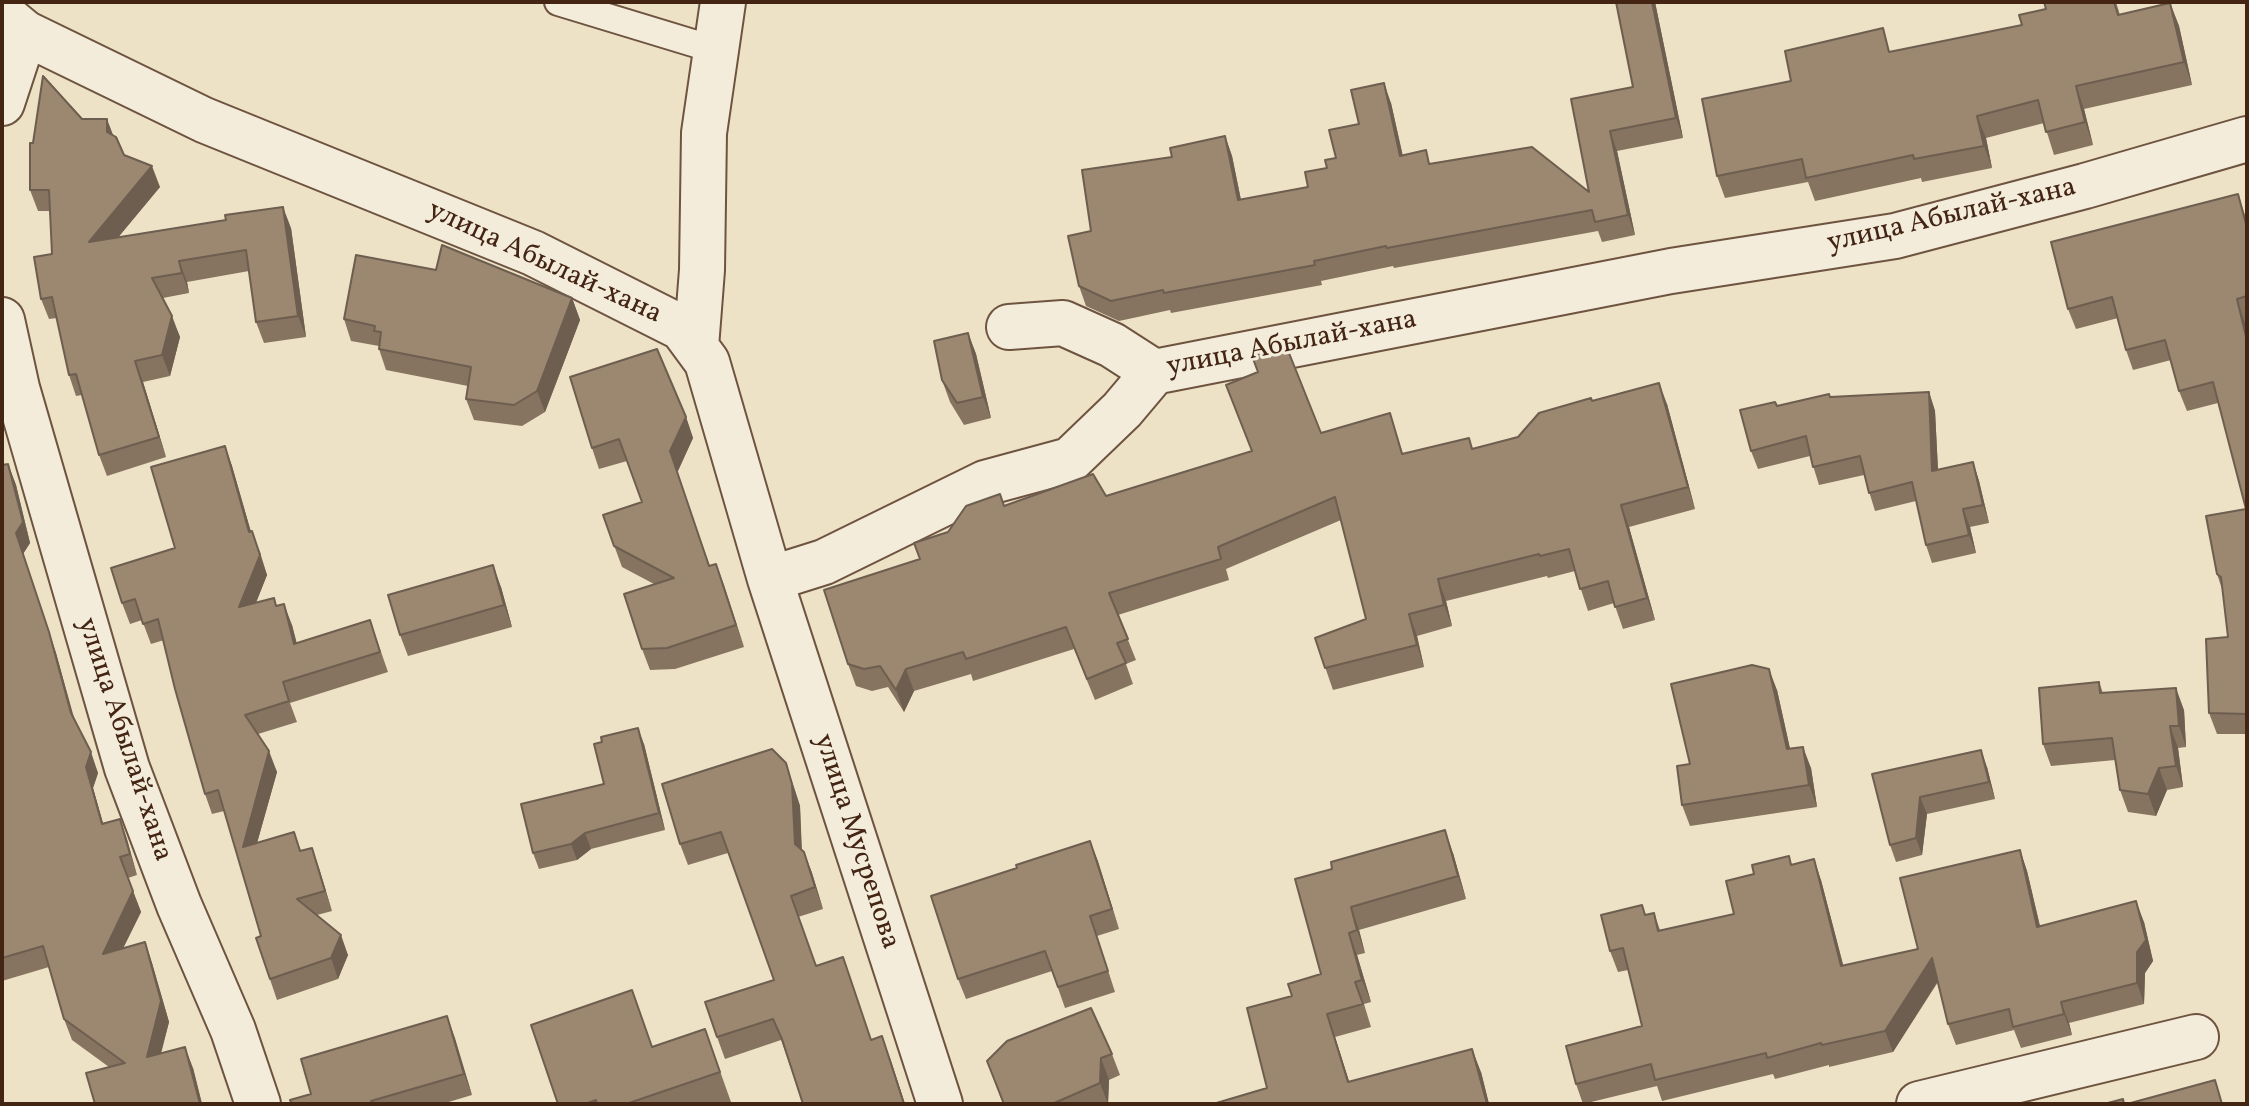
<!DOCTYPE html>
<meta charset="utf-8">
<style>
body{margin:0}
#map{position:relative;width:2249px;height:1106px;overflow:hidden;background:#ede2c6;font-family:Vollkorn,serif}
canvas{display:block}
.frame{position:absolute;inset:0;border:4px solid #442514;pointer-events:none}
</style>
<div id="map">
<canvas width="2249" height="1106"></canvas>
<div class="frame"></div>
</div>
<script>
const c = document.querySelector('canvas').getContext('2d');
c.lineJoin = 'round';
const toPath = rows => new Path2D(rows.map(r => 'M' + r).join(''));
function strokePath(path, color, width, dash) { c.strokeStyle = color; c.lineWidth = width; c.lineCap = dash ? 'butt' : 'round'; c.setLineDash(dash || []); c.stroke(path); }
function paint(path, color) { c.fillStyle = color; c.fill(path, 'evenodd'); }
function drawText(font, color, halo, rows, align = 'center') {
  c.font = font + ' Vollkorn,serif'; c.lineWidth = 6; c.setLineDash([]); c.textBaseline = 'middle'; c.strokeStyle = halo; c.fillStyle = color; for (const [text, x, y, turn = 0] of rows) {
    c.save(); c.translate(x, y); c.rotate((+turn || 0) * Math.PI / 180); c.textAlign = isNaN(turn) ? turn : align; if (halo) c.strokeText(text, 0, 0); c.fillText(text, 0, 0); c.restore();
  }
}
const service = toPath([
 [558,2,716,50]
]);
const minor = toPath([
 [2,14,25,33,204,120,533,253,682,328,707,362,770,579,940,1104],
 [2,103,25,33],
 [2,320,17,388,127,768,179,905,233,1030,258,1104],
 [1009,327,1063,323,1112,345,1154,372],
 [696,347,702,270,704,133,723,2],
 [770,579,824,562,985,483,1070,460,1122,410,1154,372,1671,271,1895,236,2085,186,2247,139],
 [1919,1104,2196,1037]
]);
strokePath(service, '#6e5440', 30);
strokePath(minor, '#6e5440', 48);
strokePath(service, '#f3ecda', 26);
strokePath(minor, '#f3ecda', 44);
paint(toPath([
 [1616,2,1655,2,1683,138,1617,151,1635,235,1602,242,1598,231,1394,268,1393,266,1321,281,1322,285,1171,313,1170,310,1119,321,1086,306,1079,286,1091,231,1172,157,1225,136,1232,156,1241,200,1308,187,1336,158,1359,124,1391,103,1403,156,1431,164,1589,192,1571,99,1633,87],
 [2116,2,2120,15,2170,3,2179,26,2192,85,2084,109,2093,145,2054,155,2044,123,1986,138,1992,168,1922,182,1921,178,1815,201,1808,182,1725,198,1717,176,1791,81],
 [82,119,113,135,124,155,160,187,118,237,291,228,306,337,264,343,256,322,249,271,187,282,189,293,163,298,180,337,170,376,143,382,166,457,107,476,99,455,82,395,76,396,69,375,57,318,49,319,41,299,52,254,50,211,38,211,30,190,33,143],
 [2238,194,2247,221,2247,319,2245,319,2247,329,2247,734,2217,734,2209,713,2228,637,2222,589,2217,574,2246,509,2218,403,2187,411,2179,391,2171,360,2133,370,2126,350,2118,318,2076,329,2068,309],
 [572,298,580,320,545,412,522,426,474,420,466,399,468,386,386,370,379,349,379,346,351,341,344,319],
 [968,333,976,354,991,418,964,425,950,402,942,380],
 [1252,356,1321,433,1390,413,1403,454,1473,449,1518,437,1592,401,1667,404,1695,509,1629,527,1655,620,1623,629,1614,603,1588,611,1575,571,1548,578,1547,576,1446,601,1452,626,1417,636,1424,667,1333,690,1315,638,1366,619,1341,520,1226,569,1229,580,1118,615,1136,660,1126,664,1133,684,1095,700,1074,649,973,681,971,674,914,691,904,712,888,687,872,691,856,686,848,664,920,559,948,532,1004,506,1106,496,1252,451,1226,385,1258,372],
 [1929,392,1935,411,1938,470,1973,462,1979,481,1989,523,1970,527,1976,553,1932,563,1926,545,1916,501,1875,511,1864,475,1819,485,1810,456,1758,469,1751,451,1777,406,1830,397],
 [686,417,693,438,677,473,710,566,716,564,744,647,675,669,650,670,642,649,654,584,622,567,603,515,642,502,627,461,599,469,592,448],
 [225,446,232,466,251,532,260,552,267,575,256,603,276,606,292,625,297,644,370,620,388,672,290,703,297,722,258,734,277,772,257,843,294,832,301,851,312,848,332,911,317,915,348,955,338,979,277,1000,256,938,261,936,224,811,212,814,205,794,164,640,151,644,142,620,130,624,122,603,175,548],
 [8,464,16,485,30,543,23,554,56,653,75,721,98,773,93,788,103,823,120,819,137,875,128,878,141,912,123,948,145,942,152,963,169,1022,161,1054,193,1068,202,1104,95,1104,109,1067,72,1040,64,1019,49,967,2,981,2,465],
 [501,587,512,627,408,656,400,635],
 [2099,682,2103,693,2184,710,2186,747,2178,748,2183,787,2167,790,2156,816,2128,812,2120,790,2115,760,2051,766,2043,744],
 [1777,690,1790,749,1811,768,1817,807,1690,826,1682,805,1690,764],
 [644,744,665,830,591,849,577,860,539,869,533,853],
 [1987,767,1995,799,1927,814,1922,855,1896,862,1890,845,1872,774],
 [793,784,800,806,802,850,804,852,812,873,823,909,798,917,816,966,872,1040,890,1058,905,1104,803,1104,781,1040,725,1059,717,1037,774,980,728,853,688,865,680,844],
 [1090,841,1119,929,1097,936,1115,992,1065,1008,1052,971,966,999,958,979,1017,868],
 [2020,850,2027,871,2040,926,2144,922,2153,961,2145,973,2144,1004,2069,1023,2072,1035,2021,1048,2014,1030,1956,1045,1948,1024,1938,982,1893,1052,1829,1067,1829,1065,1775,1079,1773,1074,1662,1101,1657,1086,1583,1104,1576,1084,1642,1026,1628,970,1618,972,1610,951,1646,915,1654,913,1660,930,1734,914,1792,865,1821,880,1843,966,1918,949],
 [1453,853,1466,899,1359,930,1365,953,1357,955,1371,1002,1364,1004,1371,1027,1335,1037,1349,1081,1481,1072,1489,1104,1213,1104,1267,1088,1292,996,1321,974,1295,879],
 [447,1016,472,1095,442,1104,292,1104,311,1094],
 [705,1029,731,1102,726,1104,558,1104,653,1047],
 [1112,1054,1120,1075,1109,1080,1108,1104,1003,1104,987,1061]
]), '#867461');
paint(toPath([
 [1652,2,1655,2,1683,138,1676,118],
 [2170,3,2179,26,2192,85,2184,62],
 [1384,83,1391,103,1407,176,1400,156],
 [2076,86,2084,109,2093,145,2085,122],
 [1977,116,1986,138,1992,168,1984,146],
 [107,119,115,140,107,132],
 [1610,131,1617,151,1635,235,1628,215],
 [1225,136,1232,156,1245,220,1238,200],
 [152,166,160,187,97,263,89,242],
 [283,207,291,228,306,337,298,316],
 [179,261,187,282,189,293,182,273],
 [572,298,580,320,545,412,537,391],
 [2237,299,2247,329,2247,341],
 [172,316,180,337,170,376,162,355],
 [968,333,976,354,991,418,983,397],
 [135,361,143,382,166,457,159,437],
 [1659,383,1667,404,1695,509,1688,487],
 [1929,392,1935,411,1939,490,1932,471],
 [686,417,693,438,677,473,670,451],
 [225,446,232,466,257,553,249,532],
 [1973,462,1979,481,1989,523,1983,505],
 [8,464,16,485,30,543,23,554,56,653,78,734,71,713,16,533],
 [1621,505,1629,527,1655,620,1647,598],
 [1963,509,1970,527,1976,553,1969,535],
 [252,531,267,575,246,627,239,607],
 [716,564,724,585,744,647,736,625],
 [493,565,501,587,512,627,504,605],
 [1438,579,1446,601,1452,626,1444,605],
 [284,604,292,625,302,665,294,644],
 [1409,614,1417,636,1424,667,1417,645],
 [906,669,914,691,904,712,896,690],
 [1769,669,1777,690,1795,771,1787,749],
 [2176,688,2184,710,2186,747,2179,726],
 [2170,726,2178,748,2183,787,2176,766],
 [638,728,644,744,665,830,659,813],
 [1803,747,1811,768,1817,807,1809,785],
 [1981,750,1987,767,1995,799,1989,782],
 [269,751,277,772,250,868,243,847],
 [91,752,98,773,93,788,109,845,102,824,86,767],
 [786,763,800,806,802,865,795,844],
 [2159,768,2167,790,2156,816,2148,794],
 [1920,797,1927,814,1922,855,1916,838],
 [120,819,127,839,137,875,130,854],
 [1445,830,1453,853,1466,899,1458,876],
 [585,833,591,849,577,860,571,844],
 [1090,841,1098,861,1119,929,1112,909],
 [312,848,319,868,332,911,325,891],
 [2020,850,2027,871,2045,948,2037,927],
 [804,852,812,873,823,909,815,887],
 [1814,859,1821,880,1849,987,1841,966],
 [133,891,141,912,110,975,103,954],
 [2136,901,2144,922,2153,961,2145,973,2144,1004,2137,983],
 [1351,907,1359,930,1365,953,1357,930],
 [1349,933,1357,955,1371,1002,1362,980],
 [341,935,348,955,338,979,331,958],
 [145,942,152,963,169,1022,154,1078,147,1057],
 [1932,958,1939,979,1893,1052,1885,1031],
 [2061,1002,2069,1023,2072,1035,2064,1014],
 [1327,1014,1335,1037,1356,1104,1348,1082],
 [447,1016,455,1038,472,1095,464,1074],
 [882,1036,890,1058,905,1104,904,1104],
 [185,1047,193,1068,202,1104,200,1104],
 [1472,1049,1481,1072,1489,1104,1487,1104],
 [1101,1058,1109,1080,1108,1104,1100,1083]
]), '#6d5e4f');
const building = toPath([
 [1616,2,1652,2,1676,118,1610,131,1628,215,1595,222,1592,210,1387,248,1386,246,1314,261,1315,265,1164,293,1163,290,1111,301,1079,286,1068,236,1091,231,1082,170,1172,157,1170,148,1225,136,1238,200,1308,187,1305,172,1327,168,1325,160,1336,158,1329,130,1359,124,1351,90,1384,83,1400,156,1426,150,1429,164,1532,147,1589,192,1571,99,1633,87,1616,2],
 [2044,2,2114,2,2118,15,2170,3,2184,62,2076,86,2085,122,2046,132,2038,100,1977,116,1984,146,1914,159,1913,155,1806,178,1802,159,1717,176,1702,99,1791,81,1785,51,1883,28,1889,52,2022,25,2019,15,2046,9,2044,2],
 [43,76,82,119,107,119,107,132,116,137,124,155,152,166,89,242,226,220,225,215,283,207,298,316,256,322,246,250,179,261,182,273,152,278,172,316,162,355,135,361,159,437,99,455,76,374,69,375,52,297,41,299,34,257,52,254,49,190,30,190,30,143,33,143,43,76],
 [2238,194,2246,224,2247,224,2247,296,2237,299,2247,341,2247,714,2209,713,2206,639,2228,637,2221,577,2217,574,2206,516,2246,509,2213,382,2179,391,2165,340,2126,350,2112,297,2068,309,2051,242,2238,194],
 [442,245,572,298,537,391,514,405,466,399,471,367,379,349,381,332,374,331,375,326,344,319,356,255,436,270,442,245],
 [968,333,983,397,957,403,942,380,934,341,968,333],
 [1287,348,1321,433,1390,413,1402,454,1469,438,1472,449,1518,437,1539,413,1591,398,1592,401,1659,383,1688,487,1621,505,1647,598,1615,607,1608,581,1580,589,1569,549,1540,556,1539,554,1438,579,1444,605,1409,614,1417,645,1325,668,1315,638,1366,619,1335,497,1218,547,1221,559,1109,593,1128,639,1117,643,1126,663,1087,679,1066,627,966,659,963,652,906,669,896,690,880,666,864,669,848,664,824,590,920,559,914,543,948,532,966,506,1000,494,1004,506,1093,474,1106,496,1252,451,1226,385,1258,372,1252,356,1287,348],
 [657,349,686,417,670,451,709,566,716,564,736,625,667,648,642,649,624,594,674,578,614,546,603,515,642,502,619,439,592,448,570,377,657,349],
 [1929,392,1932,471,1973,462,1983,505,1963,509,1969,535,1926,545,1912,482,1869,493,1860,456,1813,467,1806,436,1751,451,1740,410,1775,402,1777,406,1829,394,1830,397,1929,392],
 [225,446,249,532,252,531,260,555,239,607,274,598,276,606,284,604,294,644,370,620,380,652,283,682,289,701,245,715,269,751,243,847,294,832,300,851,312,848,325,891,297,899,341,935,331,958,270,979,256,938,261,936,218,790,205,794,175,689,158,619,143,624,135,599,122,603,111,568,175,548,151,467,225,446],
 [8,464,23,522,16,533,49,632,71,713,91,752,86,767,102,824,120,819,130,854,120,857,133,891,103,954,145,942,161,1001,147,1057,185,1047,200,1104,95,1104,86,1073,125,1063,64,1019,43,946,2,958,2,465,8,464],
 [493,565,504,605,400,635,388,595,493,565],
 [1752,665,1769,669,1787,749,1803,747,1809,785,1682,805,1677,766,1690,764,1671,684,1752,665],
 [2099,682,2100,693,2176,688,2179,726,2170,726,2176,766,2159,768,2148,794,2120,790,2112,738,2043,744,2039,688,2099,682],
 [638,728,659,813,585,833,571,844,533,853,521,804,604,784,594,744,602,742,601,737,638,728],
 [772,749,786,763,792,784,795,844,804,852,815,887,791,896,816,966,843,957,871,1040,882,1036,904,1104,803,1104,782,1039,773,1019,717,1037,705,1002,774,980,721,832,680,844,662,784,772,749],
 [1981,750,1989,782,1920,797,1916,838,1890,845,1872,774,1981,750],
 [1445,830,1458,876,1351,907,1357,930,1349,933,1362,980,1355,982,1363,1004,1327,1014,1348,1082,1472,1049,1487,1104,1213,1104,1267,1088,1247,1008,1292,996,1288,984,1321,974,1295,879,1332,869,1331,862,1445,830],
 [1090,841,1112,909,1090,916,1108,971,1058,987,1045,951,958,979,931,896,1017,868,1016,865,1090,841],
 [2020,850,2037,927,2136,901,2146,940,2137,952,2137,983,2061,1002,2064,1014,2013,1027,2009,1009,1948,1024,1932,958,1885,1031,1822,1045,1821,1043,1767,1058,1766,1053,1655,1080,1651,1064,1576,1084,1566,1046,1642,1026,1623,948,1610,951,1601,915,1642,905,1645,915,1654,913,1658,931,1734,914,1726,881,1754,874,1752,865,1789,856,1791,865,1814,859,1841,966,1918,949,1900,878,2020,850],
 [632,990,652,1047,705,1029,720,1072,626,1104,597,1104,596,1100,585,1104,558,1104,531,1025,632,990],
 [1091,1008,1112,1054,1101,1058,1100,1083,1052,1104,1004,1104,987,1061,1007,1041,1091,1008],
 [447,1016,464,1074,371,1101,374,1104,292,1104,290,1100,311,1094,301,1059,447,1016],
 [2215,1080,2222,1104,2127,1104,2215,1080],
 [2123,1099,2124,1104,2104,1104,2123,1099]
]);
paint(building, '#9c8771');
strokePath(building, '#6d5e4f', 2);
drawText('28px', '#442514', '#f3ecda', [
 ["улица Абылай-хана",1952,217,-13],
 ["улица Абылай-хана",544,264,25],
 ["улица Абылай-хана",1292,345,-11],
 ["улица Абылай-хана",123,740,72],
 ["улица Мусрепова",855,842,72]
]);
</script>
